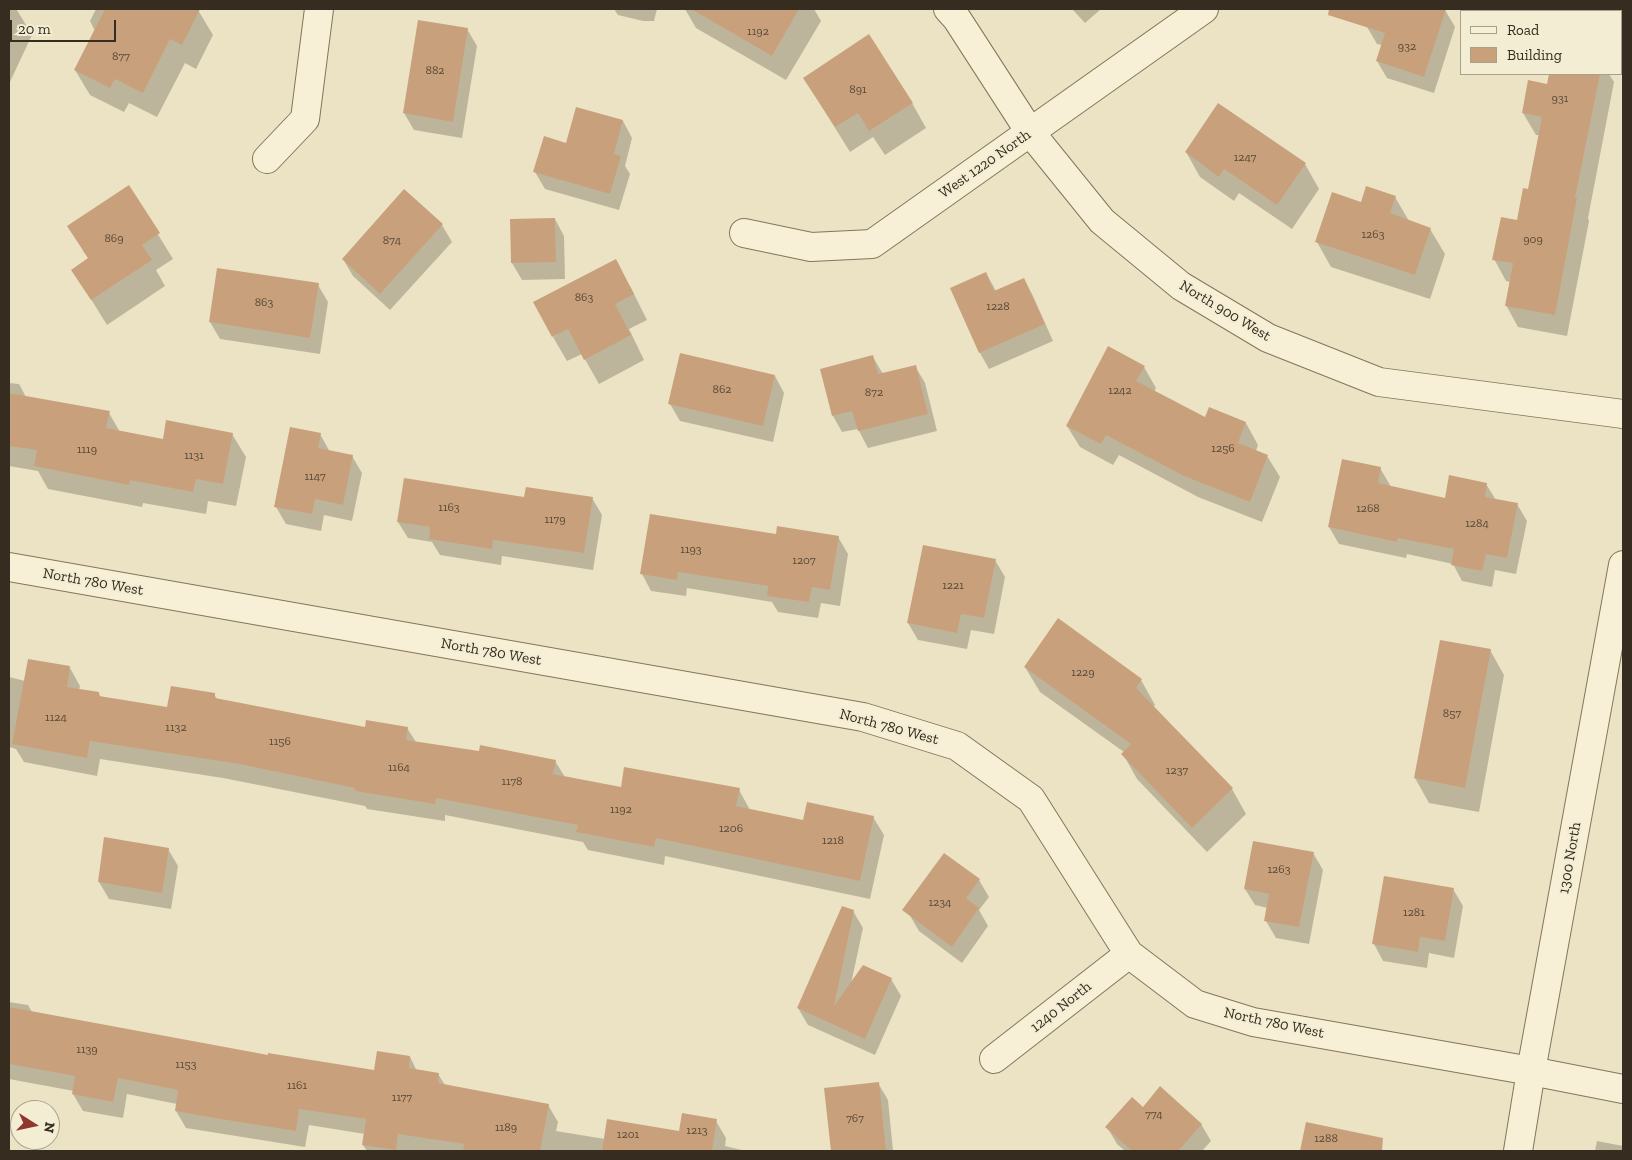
<!DOCTYPE html>
<style>
body{margin:0}
#map{position:relative;width:1632px;height:1160px;overflow:hidden;background:#ece3c4;font-family:"Zilla Slab",serif}
canvas{display:block}
.frame{position:absolute;inset:0;border:10px solid #362c1f;pointer-events:none}
.legend{position:absolute;left:1460px;top:10px;width:162px;height:65px;box-sizing:border-box;background:#f3edd3;border:1px solid #a7a08b;margin:0;padding:6px 9px;list-style:none;font-size:15px;color:#362c1f}
.legend li{display:flex;align-items:center;gap:10px;height:25px}
.legend b{width:25px;border:1px solid #a7a08b}
.north{position:absolute;left:10px;top:1100px;width:50px;height:50px;box-sizing:border-box;background:#f3edd3;border:1px solid #a7a08b;border-radius:50%;rotate:100deg;font-size:14px;font-weight:700;line-height:20px;text-align:center;color:#362c1f}
.north::after{content:'';display:block;margin:auto;width:18px;height:22px;background:#91352f;clip-path:polygon(50% 0,100% 100%,50% 72%,0 100%)}
.scale{position:absolute;left:10px;top:20px;width:106px;height:22px;box-sizing:border-box;border:2px solid #362c1f;border-top:0;padding-left:6px;font-size:15px;line-height:18px;white-space:nowrap;color:#362c1f;-webkit-text-stroke:4px #f3edd3;paint-order:stroke}
</style>
<div id="map">
<canvas width="1632" height="1160"></canvas>
<div class="frame"></div>
<ul class="legend">
<li><b style="height:6px;background:#f7f0d7"></b>Road</li>
<li><b style="height:14px;background:#c8a17c"></b>Building</li>
</ul>
<div class="north">N</div>
<div class="scale">20 m</div>
</div>
<script>
const c = document.querySelector('canvas').getContext('2d');
c.lineJoin = 'round';
function paint(path, color) { c.fillStyle = color; c.fill(path, 'evenodd'); }
const toPath = rows => new Path2D(rows.map(r => 'M' + r).join(''));
function strokePath(path, color, width, dash) { c.strokeStyle = color; c.lineWidth = width; c.lineCap = dash ? 'butt' : 'round'; c.setLineDash(dash || []); c.stroke(path); }
function drawText(font, color, halo, rows, align = 'center') {
  c.font = font + ' "Zilla Slab",serif'; c.lineWidth = 4.5; c.setLineDash([]); c.textBaseline = 'middle'; c.strokeStyle = halo; c.fillStyle = color; for (const [text, x, y, turn = 0] of rows) {
    c.save(); c.translate(x, y); c.rotate((+turn || 0) * Math.PI / 180); c.textAlign = isNaN(turn) ? turn : align; if (halo) c.strokeText(text, 0, 0); c.fillText(text, 0, 0); c.restore();
  }
}
paint(toPath([
 [9,9,17,10,32,35,9,84],
 [96,9,195,9,198,10,213,35,196,69,185,63,157,117,129,103,124,112,90,95,75,70,95,31,90,21],
 [614,9,657,9,654,21,643,21,618,15],
 [685,9,814,9,821,21,786,80,696,28],
 [1072,9,1101,9,1085,23],
 [1373,9,1440,9,1445,10,1455,27,1434,93,1387,78,1377,61,1382,45,1377,44,1367,27],
 [1570,9,1622,9,1621,17,1621,11,1586,11],
 [467,29,477,46,462,138,414,130,404,113],
 [1551,74,1609,74,1614,82,1588,218,1589,221,1567,336,1518,327,1506,305,1510,282,1506,281,1494,259,1518,221,1529,190,1540,135,1536,135,1523,113,1548,86],
 [804,78,912,103,926,128,885,155,873,137,850,152],
 [623,121,632,138,625,166,630,174,619,210,545,189,535,172,566,144],
 [1186,152,1305,164,1319,189,1292,229,1239,193,1234,201,1200,177],
 [129,187,173,259,156,270,165,286,107,325,73,270,89,259,83,251],
 [404,190,442,225,452,242,390,310,353,276,343,259],
 [1395,197,1409,221,1430,229,1445,254,1430,299,1331,267,1317,242,1361,204],
 [555,219,564,236,565,279,522,280,512,263,511,220],
 [986,273,996,291,1024,279,1033,296,1053,341,989,369,980,353],
 [318,285,328,302,320,354,220,339,210,322],
 [630,286,647,320,629,329,644,360,599,384,582,354,567,361,553,337],
 [873,357,883,374,915,366,925,383,937,431,868,448,858,429,842,432,833,416],
 [1144,367,1156,388,1154,392,1206,419,1210,409,1246,423,1258,445,1256,451,1267,456,1280,477,1262,522,1198,497,1119,455,1113,465,1080,447,1067,426],
 [775,376,784,393,773,442,680,421,670,404],
 [9,383,19,384,26,397,109,413,120,432,164,440,232,434,246,457,236,506,208,501,206,514,143,503,142,507,48,489,38,471,9,466],
 [320,434,330,452,352,456,362,473,352,521,324,515,321,531,286,524,276,507],
 [1343,460,1380,468,1390,485,1390,487,1446,500,1486,484,1496,500,1517,504,1527,521,1516,574,1495,570,1492,587,1462,581,1453,564,1407,554,1406,558,1339,544,1329,527],
 [592,498,602,515,593,570,502,556,501,565,440,555,432,542,408,538,398,522,525,499],
 [777,536,838,537,848,554,840,606,821,603,818,618,778,612,772,602,687,588,686,596,651,591,642,574],
 [995,560,1005,577,994,634,971,630,967,649,918,640,908,623],
 [1490,650,1504,675,1479,812,1429,803,1415,778],
 [1025,667,1141,680,1155,705,1153,708,1232,789,1246,814,1207,852,1137,779,1123,754,1124,752,1040,692],
 [70,668,80,686,79,690,99,693,101,698,168,708,214,694,217,699,366,728,407,728,416,742,480,752,555,761,565,777,622,789,739,790,749,808,749,810,804,821,873,817,884,835,870,899,665,856,664,865,588,850,583,842,445,815,445,821,367,809,365,806,223,778,100,759,97,776,24,762,16,749,9,747,9,677,25,681],
 [168,849,178,866,171,909,109,899,99,882],
 [1313,853,1323,870,1309,944,1276,938,1266,921,1268,908,1255,905,1245,889],
 [979,880,989,897,979,910,988,926,962,963,919,931,909,914],
 [1453,889,1463,906,1454,958,1429,953,1427,968,1383,961,1374,944],
 [853,911,863,928,851,984,891,979,901,996,875,1055,808,1025,798,1008],
 [9,1002,28,1005,32,1012,269,1057,375,1072,410,1057,417,1071,438,1074,445,1085,548,1105,558,1122,556,1131,605,1139,680,1132,716,1121,726,1138,725,1146,746,1151,367,1151,363,1145,365,1134,309,1125,305,1147,186,1128,176,1111,177,1104,127,1094,123,1118,83,1111,73,1094,74,1091,9,1079],
 [878,1083,888,1100,893,1151,832,1151,825,1089],
 [1143,1108,1201,1124,1211,1141,1202,1151,1125,1151,1117,1144,1107,1127],
 [1307,1124,1350,1132,1361,1151,1301,1151],
 [1597,1141,1623,1146,1623,1151,1595,1151]
]), '#0003');
paint(toPath([
 [105,9,200,9,182,45,170,39,143,93,115,79,110,88,74,70],
 [691,9,799,9,772,56],
 [1329,9,1446,9,1424,77,1376,61,1385,33,1328,15],
 [418,20,468,28,453,122,403,113],
 [869,34,913,103,869,131,858,113,835,127,803,78],
 [1549,74,1600,74,1575,198,1577,198,1555,315,1505,306,1513,263,1492,260,1501,217,1517,220,1523,188,1528,189,1542,117,1522,113,1528,80,1547,84],
 [1218,103,1306,163,1277,205,1224,169,1219,177,1185,152],
 [576,107,623,120,614,154,621,156,610,194,533,172,544,136,566,143],
 [129,185,160,233,142,245,152,260,91,300,71,270,88,258,67,226],
 [1366,186,1396,196,1390,213,1431,228,1415,275,1315,242,1332,192,1361,202],
 [404,189,443,224,380,294,342,259],
 [555,218,556,262,511,263,510,219],
 [616,259,634,294,615,304,631,335,584,360,568,329,552,337,533,302],
 [217,268,319,283,310,338,209,322],
 [986,272,994,291,1024,278,1045,324,979,353,950,288],
 [1108,346,1145,366,1136,381,1205,417,1209,407,1246,422,1238,443,1268,455,1250,502,1184,476,1106,435,1101,444,1066,426],
 [680,353,775,375,763,426,668,404],
 [873,355,878,374,916,365,928,414,858,431,852,411,832,416,820,369],
 [9,393,110,411,106,428,163,439,166,420,233,433,223,484,196,479,193,492,130,480,129,485,34,466,37,450,9,446],
 [290,427,321,433,318,448,353,455,343,505,315,499,312,514,274,507],
 [1342,459,1381,467,1378,483,1445,498,1449,475,1487,483,1485,497,1518,503,1507,558,1486,554,1482,571,1451,565,1454,549,1397,538,1397,542,1328,527],
 [404,478,524,497,526,487,593,497,584,553,493,540,492,549,429,539,430,527,397,522],
 [650,514,776,534,777,526,839,536,830,590,812,587,809,602,767,596,768,586,678,572,677,580,640,574],
 [923,545,996,559,984,618,961,614,957,633,907,623],
 [1058,618,1142,679,1136,688,1233,788,1192,828,1121,754,1131,744,1024,667],
 [1440,640,1491,649,1465,788,1414,778],
 [28,659,70,666,67,687,99,692,99,696,167,707,171,686,215,693,215,698,365,727,366,720,408,727,406,740,479,751,480,745,556,760,553,774,621,787,624,767,740,788,736,806,803,820,807,802,874,816,860,881,656,838,654,847,576,832,578,825,436,798,435,804,355,791,355,788,239,764,90,741,87,758,12,744],
 [104,837,169,848,162,893,98,882],
 [1253,841,1314,852,1299,927,1264,921,1269,894,1244,889],
 [944,853,980,879,966,898,979,908,952,947,902,910],
 [1384,876,1454,888,1445,941,1420,937,1418,952,1372,944],
 [842,906,854,910,834,1006,863,965,892,978,865,1039,797,1008],
 [9,1007,268,1055,268,1053,374,1070,377,1051,410,1056,409,1068,439,1073,438,1083,549,1104,540,1151,463,1151,464,1144,398,1134,396,1150,362,1145,366,1119,299,1109,296,1131,214,1118,175,1111,178,1090,118,1078,113,1102,72,1094,75,1076,9,1064],
 [879,1082,886,1151,831,1151,824,1088],
 [1160,1086,1202,1124,1178,1151,1132,1151,1105,1127,1132,1097,1143,1107],
 [682,1113,717,1119,712,1151,602,1151,607,1119,679,1131],
 [1306,1122,1383,1138,1382,1151,1300,1151]
]), '#c8a17c');
const minor = toPath([
 [948,9,957,19,1030,132,1102,221,1181,286,1268,338,1379,382,1623,414],
 [267,159,305,119,319,9],
 [744,233,811,247,872,244,1204,9],
 [9,567,863,717,957,746,1031,799,1129,954,1195,1004,1253,1022,1531,1071,1623,1089],
 [994,1059,1129,954],
 [1518,1151,1531,1071,1623,565]
]);
strokePath(minor, '#85755b', 30);
strokePath(minor, '#f7f0d7', 28);
drawText('12px', '#5a4936', null, [
 ["1192",758,32],
 ["932",1407,47],
 ["877",121,57],
 ["882",435,71],
 ["891",858,90],
 ["931",1560,99],
 ["1247",1245,158],
 ["1263",1373,235],
 ["869",114,239],
 ["909",1533,240],
 ["874",392,241],
 ["863",584,298],
 ["863",264,303],
 ["1228",998,307],
 ["862",722,390],
 ["1242",1120,391],
 ["872",874,393],
 ["1256",1223,449],
 ["1119",87,450],
 ["1131",194,456],
 ["1147",315,477],
 ["1163",449,508],
 ["1268",1368,509],
 ["1179",555,520],
 ["1284",1477,524],
 ["1193",691,550],
 ["1207",804,561],
 ["1221",953,586],
 ["1229",1083,673],
 ["857",1452,714],
 ["1124",56,718],
 ["1132",176,728],
 ["1156",280,742],
 ["1164",399,768],
 ["1237",1177,771],
 ["1178",512,782],
 ["1192",621,810],
 ["1206",731,829],
 ["1218",833,841],
 ["1263",1279,870],
 ["1234",940,903],
 ["1281",1414,913],
 ["1139",87,1050],
 ["1153",186,1065],
 ["1161",297,1086],
 ["1177",402,1098],
 ["774",1154,1115],
 ["767",855,1119],
 ["1189",506,1128],
 ["1213",697,1131],
 ["1201",628,1135],
 ["1288",1326,1139]
]);
drawText('15px', '#362c1f', '#f3edd3', [
 ["West 1220 North",985,164,-35],
 ["North 900 West",1225,311,31],
 ["North 780 West",93,582,10],
 ["North 780 West",491,652,10],
 ["North 780 West",889,727,15],
 ["1300 North",1570,858,-80],
 ["1240 North",1061,1007,-38],
 ["North 780 West",1274,1023,12]
]);
</script>
